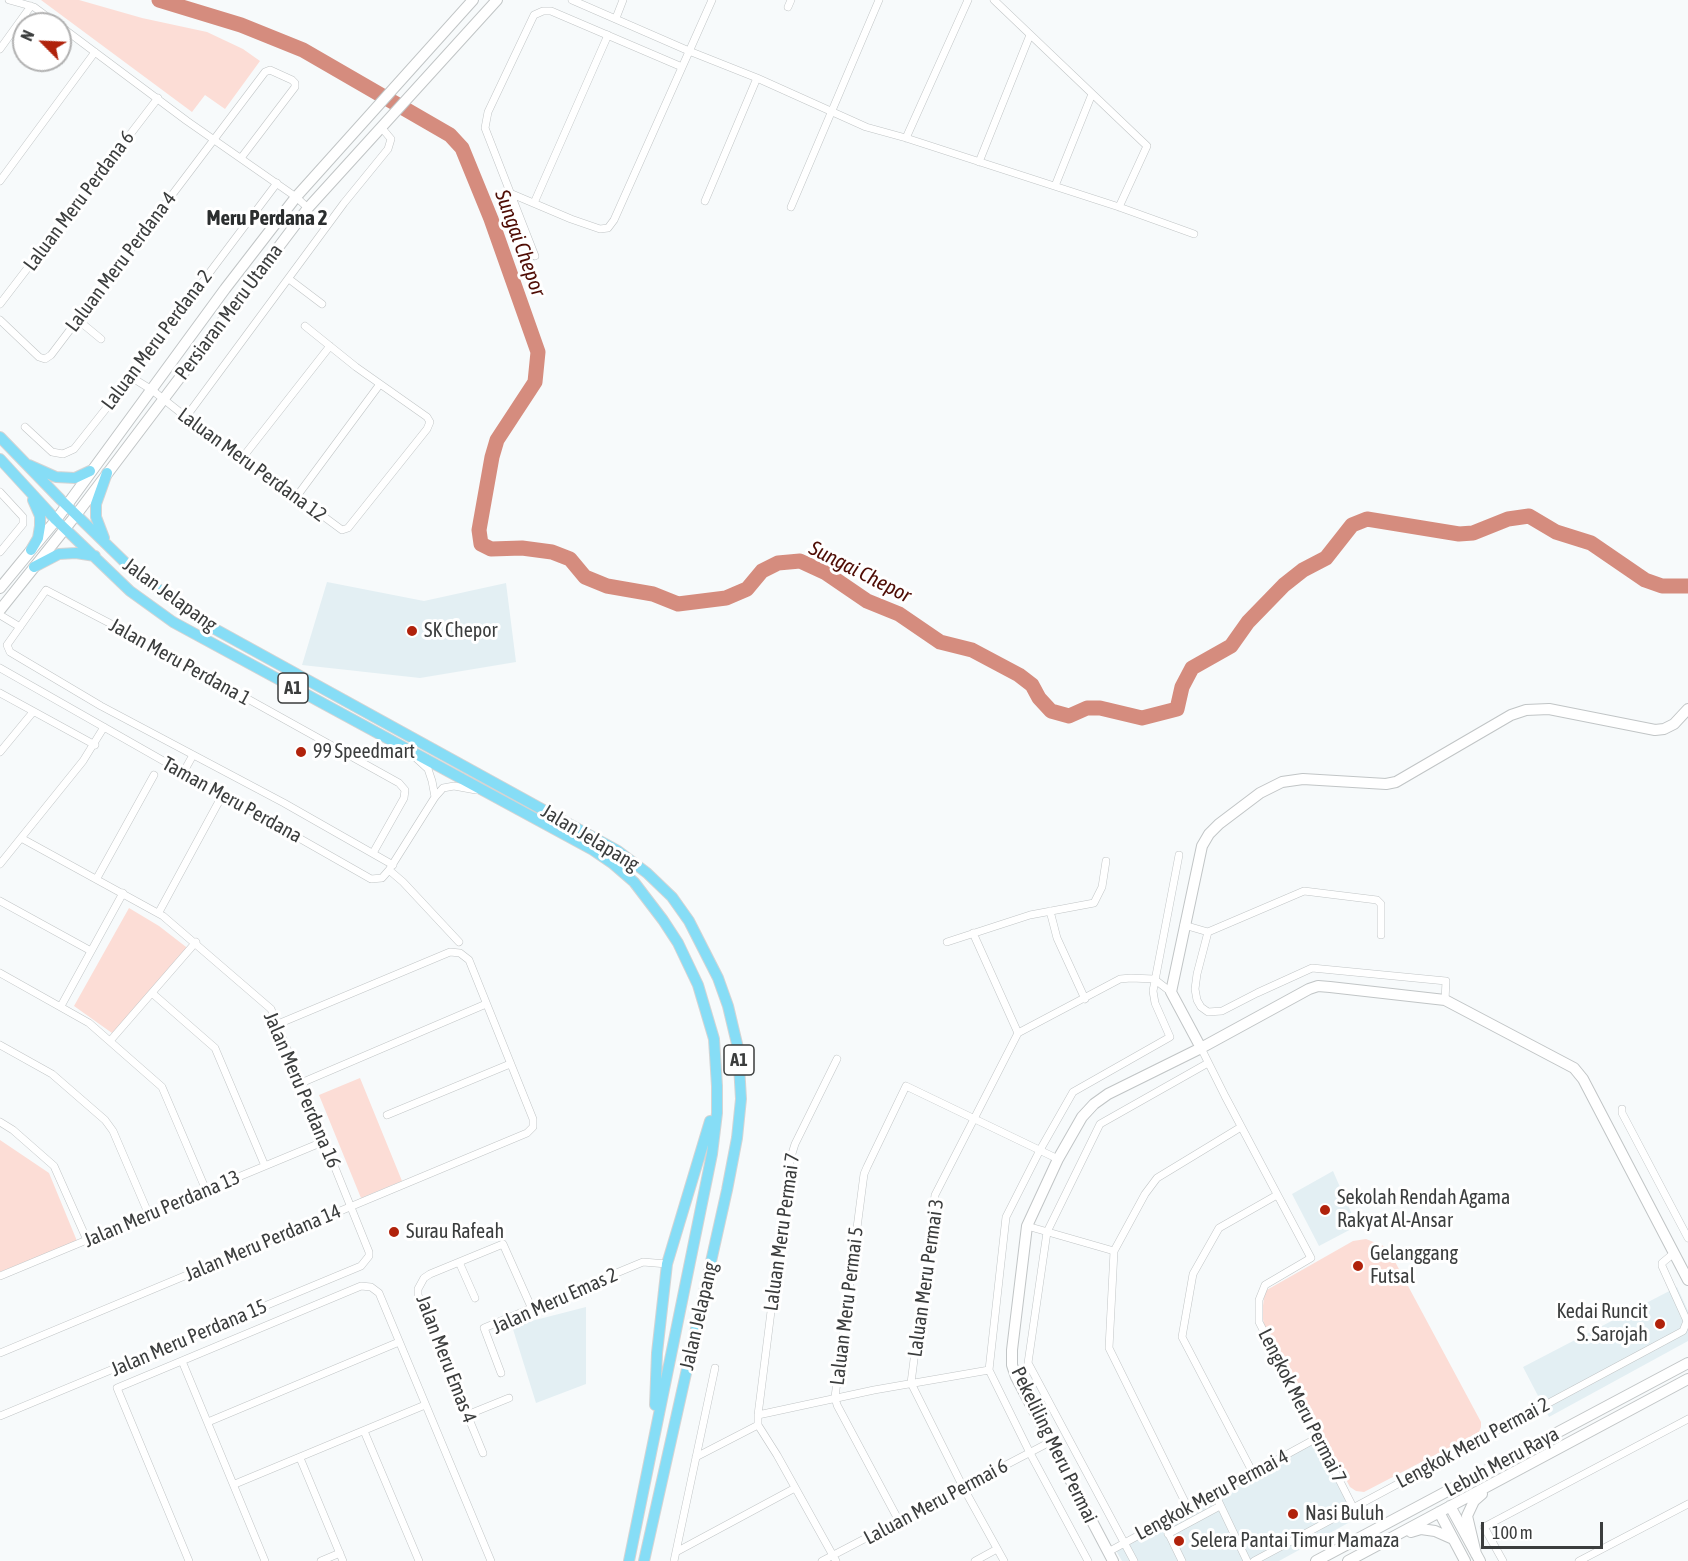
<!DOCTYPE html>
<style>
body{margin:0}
#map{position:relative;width:1688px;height:1561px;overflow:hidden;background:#f7fafb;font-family:"Asap Condensed",sans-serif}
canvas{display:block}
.north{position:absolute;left:12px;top:12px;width:60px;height:60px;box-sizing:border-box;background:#fff;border:2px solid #b1b1b1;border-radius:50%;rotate:294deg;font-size:16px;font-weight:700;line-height:24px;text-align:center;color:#3b3d3d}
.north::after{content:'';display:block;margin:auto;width:21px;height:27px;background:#b0220b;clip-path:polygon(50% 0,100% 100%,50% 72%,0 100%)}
.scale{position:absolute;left:1481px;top:1522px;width:122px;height:27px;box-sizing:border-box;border:3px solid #3b3d3d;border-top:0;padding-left:8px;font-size:18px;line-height:21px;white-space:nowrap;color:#3b3d3d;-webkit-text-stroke:4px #fff;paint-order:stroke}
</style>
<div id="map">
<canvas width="1688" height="1561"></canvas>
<div class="north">N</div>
<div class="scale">100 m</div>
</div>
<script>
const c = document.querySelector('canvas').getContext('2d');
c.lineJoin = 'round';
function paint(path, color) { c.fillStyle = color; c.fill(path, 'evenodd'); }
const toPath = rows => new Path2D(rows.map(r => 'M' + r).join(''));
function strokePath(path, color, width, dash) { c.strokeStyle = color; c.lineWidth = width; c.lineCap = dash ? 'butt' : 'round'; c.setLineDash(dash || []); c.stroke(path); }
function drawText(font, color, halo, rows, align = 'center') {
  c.font = font + ' "Asap Condensed",sans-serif'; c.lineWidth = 6; c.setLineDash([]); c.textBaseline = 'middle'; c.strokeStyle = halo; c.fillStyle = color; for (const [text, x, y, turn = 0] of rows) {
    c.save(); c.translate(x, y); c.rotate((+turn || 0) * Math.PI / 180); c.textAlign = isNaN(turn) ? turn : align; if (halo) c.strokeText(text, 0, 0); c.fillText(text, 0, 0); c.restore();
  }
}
paint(toPath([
 [327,582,424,601,506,583,516,662,420,678,302,665],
 [1333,1171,1357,1226,1319,1246,1292,1194],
 [1677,1287,1688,1311,1688,1341,1549,1417,1523,1367],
 [586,1307,586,1384,536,1403,512,1326],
 [1316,1438,1359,1517,1279,1561,1122,1561,1115,1549]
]), '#e3eff3');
paint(toPath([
 [41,0,79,0,142,18,207,32,243,49,260,61,225,109,205,95,192,112],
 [129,908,159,926,190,950,112,1033,74,1006],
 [360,1078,402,1181,361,1198,319,1095],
 [0,1140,49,1173,77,1241,0,1272],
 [1366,1239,1386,1247,1393,1258,1481,1422,1481,1427,1479,1432,1364,1492,1356,1491,1350,1487,1264,1325,1262,1313,1265,1291,1353,1241]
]), '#fcddd6');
strokePath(toPath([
 [159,0,241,25,303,50,450,135,462,148,491,219,538,352,535,382,497,440,492,457,479,530,481,544,491,549,522,548,552,552,570,559,585,577,607,586,653,594,678,604,726,598,747,589,762,571,778,563,800,561,826,573,867,601,899,614,940,642,972,650,1019,675,1032,685,1039,698,1051,711,1069,716,1087,708,1100,708,1142,718,1177,709,1182,687,1192,668,1231,646,1248,622,1284,585,1303,570,1326,558,1352,525,1367,519,1459,534,1473,533,1508,519,1529,516,1556,532,1591,543,1645,580,1662,586,1688,586]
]), '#d58c7e', 15);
const street = toPath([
 [9,0,34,7,57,24],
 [572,0,689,51,757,78,866,127,906,138,1119,207,1194,234],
 [994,0,1147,146,1119,207],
 [788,7,791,0],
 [616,18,623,0],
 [60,26,187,121,296,197,308,208],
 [0,49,31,6],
 [906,138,968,0],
 [979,162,1030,35],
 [0,181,95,52],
 [1055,186,1092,94],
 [512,194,571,219,600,229,608,228,614,220,712,0],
 [705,201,757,78],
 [534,203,608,35],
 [791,207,879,0],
 [535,256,485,128,488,112,534,15,543,11,551,11,682,67],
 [289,279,322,304],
 [0,304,158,98],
 [0,320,39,357,45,359,51,355,265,72,270,70,292,80,295,83,295,87,241,158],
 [78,320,101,339],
 [131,377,152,390,186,417,323,516,342,530,348,528,427,429,430,422,427,417,356,367,305,326],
 [186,417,344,203,388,149,391,139,381,127],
 [25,427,52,452,63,454,74,449,131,377,277,183],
 [243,457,330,346],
 [0,492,23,517,23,524,0,552],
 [297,496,380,384],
 [0,615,20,627],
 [0,668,371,879,382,878,389,870,435,797,443,788,454,786,476,790],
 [0,693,95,745],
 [0,752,33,712],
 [416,758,428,769,432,781,435,797],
 [183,773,193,755],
 [373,853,404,798,405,790,399,783,140,639,46,590,7,645,10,652,101,706,284,803,393,865],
 [0,864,83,761,104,727],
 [389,870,403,882,459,942],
 [97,878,154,775],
 [0,901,91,951],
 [1050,911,1057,938,1085,999],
 [159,912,223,794],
 [1184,925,1208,932,1304,891,1377,900,1381,904,1381,935],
 [1208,932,1197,974,1195,989,1197,1000,1201,1007,1208,1012,1222,1011,1257,993,1312,968,1446,981,1445,1000],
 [973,933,1018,1033],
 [947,942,1030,915,1094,903,1102,887,1106,861],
 [0,973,89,1023,162,1087,206,1190],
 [152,993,215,1048,265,1166],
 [61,1006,123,893],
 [110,1041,196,942],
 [0,1045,52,1074,105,1120,113,1131,149,1215],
 [1201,1048,1225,1096,1311,1258,1265,1285,1259,1300,1259,1322,1353,1507],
 [301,1083,486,1004],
 [1622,1109,1622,1113,1688,1238],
 [387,1115,510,1064],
 [0,1122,13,1130,54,1166,87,1240],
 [1027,1226,1114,1251],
 [459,1262,475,1298],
 [0,1276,325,1141],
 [0,1353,527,1133,533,1127,533,1119,469,960,460,953,450,952,278,1024],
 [182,1361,265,1561],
 [501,1373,484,1328,643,1262,667,1264],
 [467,1415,509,1398],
 [758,1415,874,1390,989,1370],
 [0,1416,361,1266,369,1256,369,1252,271,1009,163,916,21,838],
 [208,1422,399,1342],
 [758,1425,777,1455,836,1561],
 [364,1431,419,1561],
 [483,1453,418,1295,418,1289,424,1278,430,1274,503,1244,532,1309],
 [696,1457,758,1425,758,1415,790,1160,795,1144,837,1059],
 [300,1458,343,1561],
 [1253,1473,1182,1337,1193,1274,1219,1228,1277,1195],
 [235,1484,425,1405],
 [1215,1494,1247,1561],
 [1188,1508,1109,1348,1114,1251,1145,1194,1157,1178,1241,1127],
 [899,1521,837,1405,835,1397,864,1174,867,1167,906,1086,1058,1159],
 [1163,1522,1182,1561],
 [1168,1534,1220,1506],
 [676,1552,795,1488],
 [1108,1552,1317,1438],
 [189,1561,117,1388,361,1286,371,1287,379,1293,491,1561],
 [321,1561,340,1553],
 [674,1561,715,1368],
 [822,1561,1050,1442],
 [975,1561,997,1549],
 [1004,1561,963,1487,911,1383,935,1195,1018,1033,1120,979,1131,978,1154,979,1171,992],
 [1088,1561,1030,1453,989,1370,1006,1217,1040,1150,1073,1092,1170,1037,1155,1003,1153,991,1179,855],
 [1134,1561,1028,1363,1047,1232,1100,1124,1208,1063],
 [1254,1561,1683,1331,1687,1321,1662,1266,1662,1263,1674,1253],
 [1503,1561,1484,1527,1688,1419],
 [1579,1561,1688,1504]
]);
const secondary = toPath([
 [0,588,56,520,225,289,296,197,473,0],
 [0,610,76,515,308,208,497,0],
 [1201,1048,1171,992,1202,846,1209,834,1219,824,1260,793,1282,782,1303,779,1386,784,1396,782,1511,715,1526,710,1549,709,1655,730,1664,729,1674,724,1688,709],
 [1450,1506,1480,1561],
 [1439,1512,1465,1561],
 [1411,1532,1421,1529,1435,1531,1453,1539],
 [1476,1554,1467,1516,1474,1501,1482,1494],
 [1113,1561,1016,1377,1012,1365,1012,1350,1027,1226,1058,1159,1082,1117,1094,1104,1108,1094,1201,1048,1309,989,1318,986,1330,987,1445,1000,1574,1068,1583,1079,1688,1280],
 [1316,1561,1688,1363],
 [1348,1561,1688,1379]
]);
const primary = toPath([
 [0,437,61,500,137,574,213,628,618,851,647,873,672,897,689,921,718,978,728,1006,738,1048,741,1099,737,1138,727,1190,644,1561],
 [0,459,56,520,130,591,173,622,593,850,612,863,634,882,663,920,678,943,698,985,714,1039,717,1086,717,1113,712,1154,629,1561],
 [29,465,56,477,75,478,90,471],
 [104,538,96,517,96,504,107,473],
 [31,550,38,538,40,526,40,516,33,500],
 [34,567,59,554,76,553,95,556],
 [655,1405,657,1353,667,1264,710,1121]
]);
strokePath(street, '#c1c5c6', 8);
strokePath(secondary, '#c1c5c6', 12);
strokePath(primary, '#d4d4d4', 12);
strokePath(street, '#fff', 7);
strokePath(secondary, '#fff', 10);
strokePath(primary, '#86ddf6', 10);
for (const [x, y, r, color] of [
 [412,631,6,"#b0220b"],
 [301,752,6,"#b0220b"],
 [1325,1210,6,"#b0220b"],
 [394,1232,6,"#b0220b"],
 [1358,1266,6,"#b0220b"],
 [1660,1324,6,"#b0220b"],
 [1293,1514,6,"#b0220b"],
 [1179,1541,6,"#b0220b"]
]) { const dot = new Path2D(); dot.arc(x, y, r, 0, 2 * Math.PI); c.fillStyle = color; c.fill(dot); strokePath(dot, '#fff', 2); }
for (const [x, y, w] of [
 [293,688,30],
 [739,1060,30]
]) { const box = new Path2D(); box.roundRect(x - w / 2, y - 15, w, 30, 4.5); c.fillStyle = '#fff'; c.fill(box); strokePath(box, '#3b3d3d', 1.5); }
drawText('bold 18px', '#3b3d3d', null, [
 ["A1",293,688],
 ["A1",739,1060]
]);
drawText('20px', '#3b3d3d', '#fff', [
 ["Laluan Meru Perdana 6",79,201,-53],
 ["Laluan Meru Perdana 4",121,262,-53],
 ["Persiaran Meru Utama",229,312,-53],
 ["Laluan Meru Perdana 2",157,340,-53],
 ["Laluan Meru Perdana 12",252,465,36],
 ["Jalan Jelapang",170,595,36],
 ["Jalan Meru Perdana 1",180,662,29],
 ["Taman Meru Perdana",232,800,29],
 ["Jalan Jelapang",590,838,31],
 ["Jalan Meru Perdana 16",302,1090,67],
 ["Jalan Meru Perdana 13",162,1209,-23],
 ["Laluan Meru Permai 7",782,1232,-82],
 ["Jalan Meru Perdana 14",263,1243,-23],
 ["Laluan Meru Permai 3",926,1278,-82],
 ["Jalan Meru Emas 2",555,1301,-24],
 ["Laluan Meru Permai 5",847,1306,-83],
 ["Jalan Jelapang",699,1316,-77],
 ["Jalan Meru Perdana 15",189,1338,-23],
 ["Jalan Meru Emas 4",446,1359,69],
 ["Lengkok Meru Permai 7",1302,1406,63],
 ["Lengkok Meru Permai 2",1473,1443,-28],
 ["Pekeliling Meru Permai",1054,1445,64],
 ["Lebuh Meru Raya",1502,1462,-28],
 ["Lengkok Meru Permai 4",1212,1495,-28],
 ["Laluan Meru Permai 6",936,1502,-28]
]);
drawText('20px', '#3b3d3d', '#fff', [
 ["SK Chepor",424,631],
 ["99 Speedmart",313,752],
 ["Sekolah Rendah Agama",1337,1198],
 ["Rakyat Al-Ansar",1337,1221],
 ["Surau Rafeah",406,1232],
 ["Gelanggang",1370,1254],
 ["Futsal",1370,1277],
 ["Kedai Runcit",1648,1312,"right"],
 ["S. Sarojah",1648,1335,"right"],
 ["Nasi Buluh",1305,1514],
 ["Selera Pantai Timur Mamaza",1191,1541]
], 'left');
drawText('bold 21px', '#2a2d2e', '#fff', [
 ["Meru Perdana 2",267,218]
]);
drawText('italic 21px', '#4f0d05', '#fff', [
 ["Sungai Chepor",520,243,70],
 ["Sungai Chepor",860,572,27]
]);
</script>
